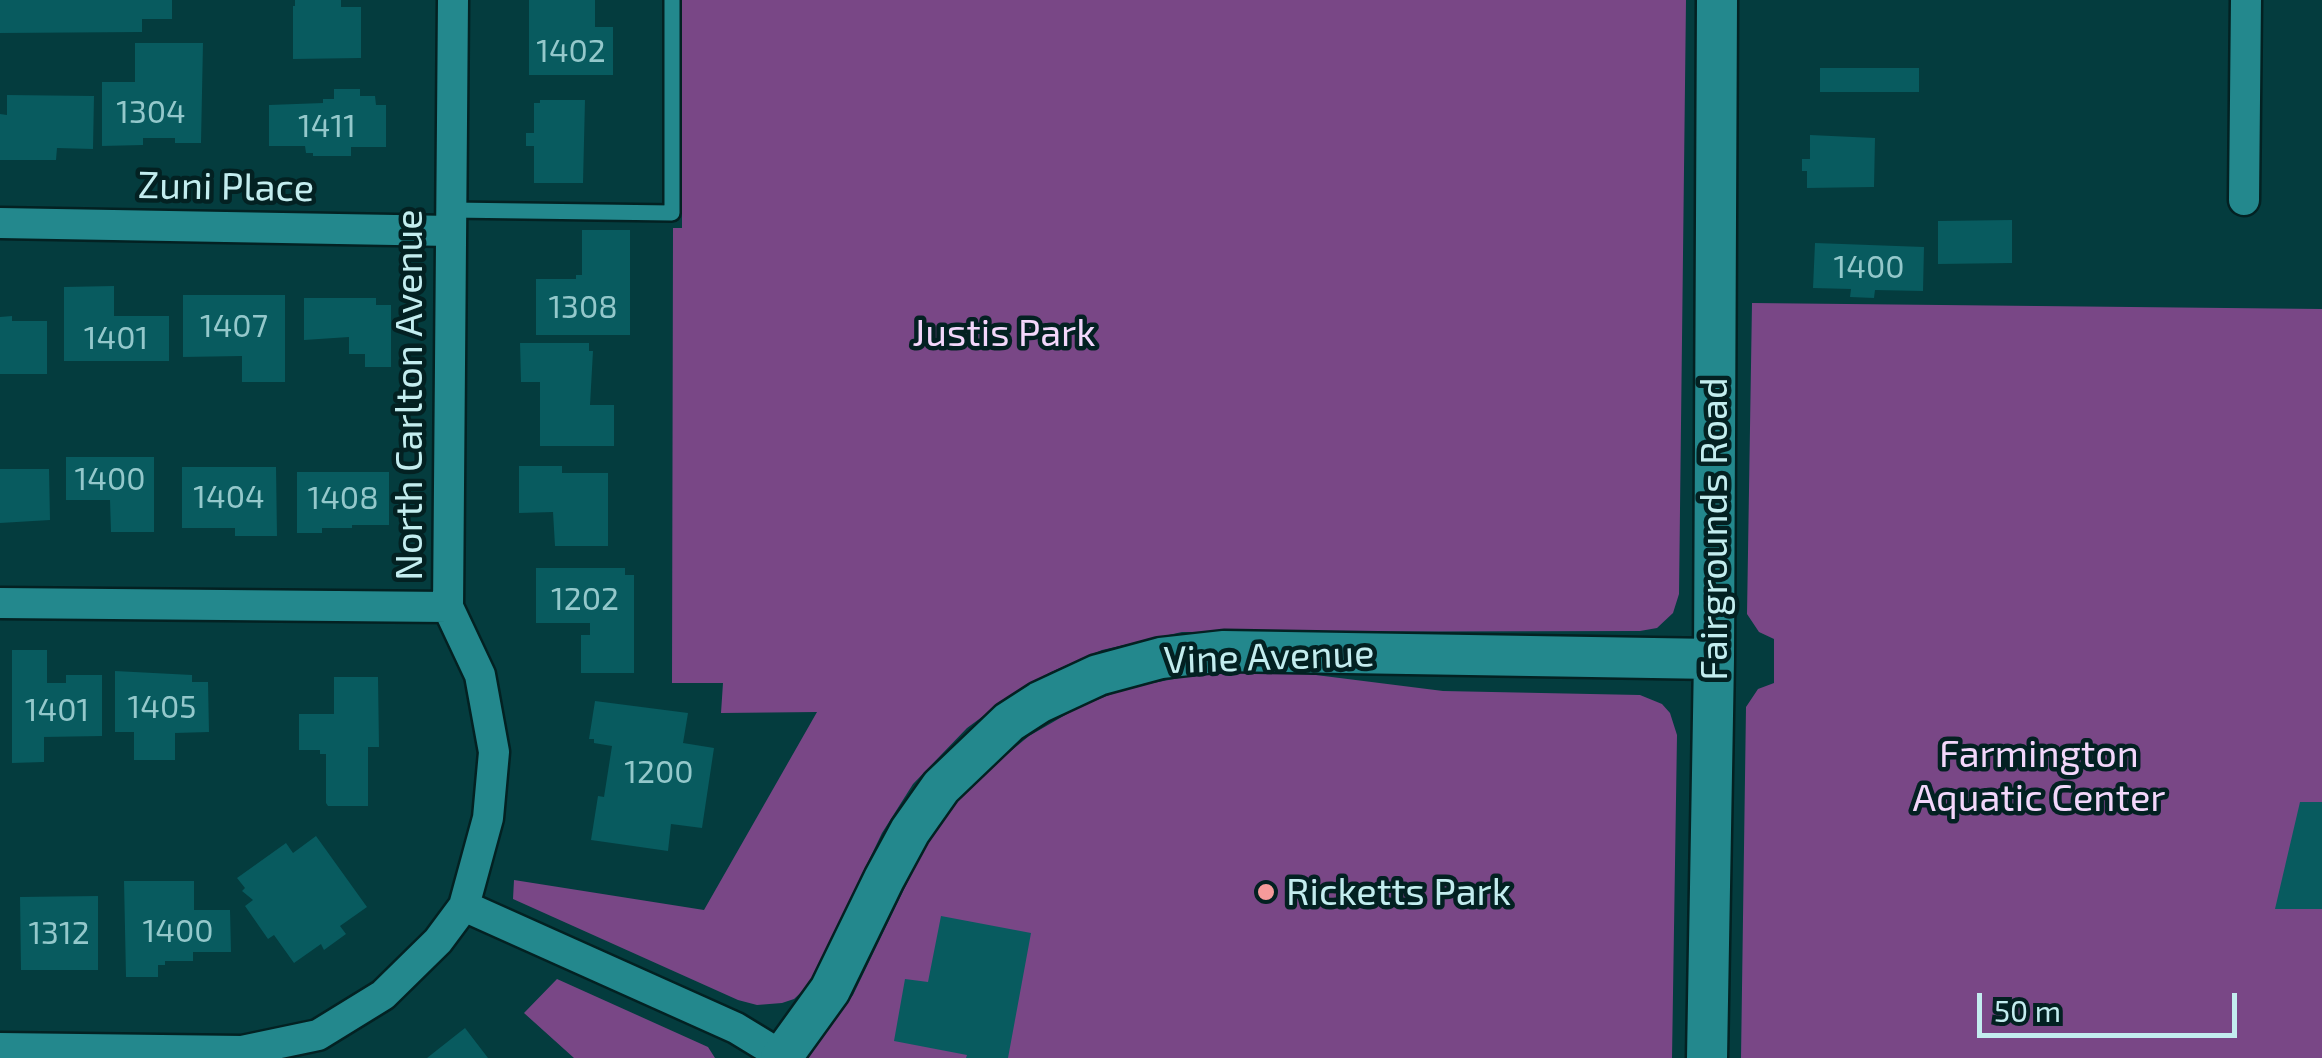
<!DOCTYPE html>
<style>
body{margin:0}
#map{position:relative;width:2322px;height:1058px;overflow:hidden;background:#043c3e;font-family:"Exo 2",sans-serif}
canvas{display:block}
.scale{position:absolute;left:1977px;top:993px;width:260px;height:45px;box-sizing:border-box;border:5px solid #c3edef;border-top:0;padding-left:12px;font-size:30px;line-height:35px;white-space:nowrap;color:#c3edef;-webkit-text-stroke:8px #032122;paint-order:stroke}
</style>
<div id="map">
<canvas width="2322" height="1058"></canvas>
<div class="scale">50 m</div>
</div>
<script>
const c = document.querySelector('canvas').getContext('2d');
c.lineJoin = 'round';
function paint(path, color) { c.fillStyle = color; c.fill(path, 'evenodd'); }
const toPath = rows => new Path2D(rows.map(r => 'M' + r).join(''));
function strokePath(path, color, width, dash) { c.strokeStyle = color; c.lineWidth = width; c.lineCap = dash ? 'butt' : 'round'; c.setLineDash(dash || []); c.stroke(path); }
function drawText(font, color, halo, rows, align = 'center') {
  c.font = font + ' "Exo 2",sans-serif'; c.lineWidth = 9; c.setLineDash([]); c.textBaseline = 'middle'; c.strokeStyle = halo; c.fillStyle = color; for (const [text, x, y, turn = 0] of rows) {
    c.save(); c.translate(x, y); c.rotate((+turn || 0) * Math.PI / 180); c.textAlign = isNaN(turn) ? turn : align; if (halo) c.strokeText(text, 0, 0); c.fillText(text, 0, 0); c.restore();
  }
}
paint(toPath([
 [682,0,1686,0,1679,594,1673,613,1657,628,1640,631,1182,632,1102,650,1051,672,1020,689,967,728,913,784,882,833,809,985,794,999,782,1003,757,1005,738,1000,513,899,514,880,704,910,817,712,721,713,723,683,672,683,673,228,682,228],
 [1752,303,2322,309,2322,1058,1741,1058,1746,707,1758,689,1774,683,1774,639,1759,632,1747,614],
 [1210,672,1300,673,1443,691,1640,695,1662,704,1670,713,1677,735,1672,1058,807,1058,853,995,923,850,956,803,990,768,1029,736,1079,707,1127,688],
 [557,979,708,1047,715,1058,574,1058,524,1013]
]), '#794786');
paint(toPath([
 [0,0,172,0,172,19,142,19,142,32,0,33],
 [295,0,341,0,341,7,361,7,361,58,293,59,293,6,295,6],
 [529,0,595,0,595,27,613,27,613,75,529,75],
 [135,43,203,43,201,143,175,143,175,138,143,138,143,145,102,146,102,82,135,82],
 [1820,68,1919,68,1919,92,1820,92],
 [334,89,360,89,360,96,375,96,376,105,386,105,386,147,351,147,351,156,313,156,313,153,306,153,305,146,269,146,269,105,323,103,323,99,334,99],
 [7,95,94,96,93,149,57,148,56,160,0,160,0,114,7,115],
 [540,100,585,100,583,183,534,183,534,146,526,146,526,133,534,133,534,103,540,103],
 [1810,135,1875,138,1874,187,1807,188,1807,171,1802,171,1802,159,1810,159],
 [2012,220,2012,263,1938,264,1938,221],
 [582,230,630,230,630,335,536,335,536,279,576,279,576,275,582,275],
 [1815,243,1924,247,1923,291,1875,290,1874,298,1850,297,1851,289,1813,288],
 [114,286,114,316,169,316,169,361,64,361,64,287],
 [183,295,285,295,285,382,242,382,242,356,183,357],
 [304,298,376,298,376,305,391,305,391,367,365,367,365,354,349,354,349,337,304,340],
 [12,316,12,321,47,321,47,374,0,374,0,317],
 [520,343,589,343,589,351,593,351,590,405,614,405,614,446,540,446,540,382,521,382],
 [66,457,154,457,154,532,111,532,110,500,66,500],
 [519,466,562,466,562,473,608,473,608,546,555,546,553,512,519,513],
 [182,467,276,467,277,536,235,536,235,528,182,528],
 [0,469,49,469,50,520,0,523],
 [297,472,389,472,389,525,352,525,352,528,322,528,322,533,297,533],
 [536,568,625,568,625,575,634,575,634,673,581,673,581,635,590,635,590,623,536,623],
 [12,650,47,650,47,683,66,683,66,675,102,675,102,736,44,737,44,762,12,763],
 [115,671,192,675,192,682,208,682,209,732,175,733,175,760,134,760,134,732,115,732],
 [334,677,378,677,379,747,368,747,368,806,328,806,326,803,326,754,320,754,320,750,299,750,299,714,334,714],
 [595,701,688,713,683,743,714,748,702,828,671,824,668,851,591,840,598,796,604,797,612,746,594,743,594,739,589,739],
 [2300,802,2322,802,2322,909,2275,909],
 [316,836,367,907,340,926,346,934,324,950,321,944,294,963,274,935,268,939,245,906,253,900,242,891,245,888,237,878,286,843,293,853],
 [124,881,194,881,194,910,230,910,231,952,193,952,193,961,165,961,165,965,158,965,158,977,126,977],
 [98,896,98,970,21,970,20,897],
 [941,916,1031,933,1008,1058,966,1058,967,1055,894,1041,905,979,928,982],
 [465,1028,488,1058,427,1058]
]), '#085b5f');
const lane = toPath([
 [451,210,672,213,672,0]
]);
const street = toPath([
 [2244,200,2246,0],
 [0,223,451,231],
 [0,603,448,607],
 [464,906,736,1028,782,1056],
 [0,1048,242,1051,318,1035,383,995,438,941,464,906,488,818,494,752,480,675,448,607,453,0]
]);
const secondary = toPath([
 [781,1058,830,990,884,879,910,831,941,787,1009,722,1040,702,1098,675,1161,658,1224,651,1714,659],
 [1707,1058,1714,659,1717,0]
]);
strokePath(lane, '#032122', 20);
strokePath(street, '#032122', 35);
strokePath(secondary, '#032122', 45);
strokePath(lane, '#23888d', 15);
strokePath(street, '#23888d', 30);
strokePath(secondary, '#23888d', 40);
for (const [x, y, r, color] of [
 [1266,892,10,"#f59b9b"]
]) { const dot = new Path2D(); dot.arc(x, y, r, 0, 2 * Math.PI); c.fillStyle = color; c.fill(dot); strokePath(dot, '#032122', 4); }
drawText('32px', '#94c8cb', null, [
 ["1402",571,51],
 ["1304",151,112],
 ["1411",327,126],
 ["1400",1869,267],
 ["1308",583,307],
 ["1407",234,326],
 ["1401",116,338],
 ["1400",110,479],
 ["1404",229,497],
 ["1408",343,498],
 ["1202",585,599],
 ["1405",162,707],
 ["1401",57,710],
 ["1200",659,772],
 ["1400",178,931],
 ["1312",59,933]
]);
drawText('38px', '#c3edef', '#032122', [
 ["Zuni Place",226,187,1],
 ["North Carlton Avenue",409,395,-90],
 ["Fairgrounds Road",1714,529,-90],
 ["Vine Avenue",1269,657,-2]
]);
drawText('38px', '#f3d7fb', '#032122', [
 ["Justis Park",1004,333],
 ["Farmington",2039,754],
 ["Aquatic Center",2039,798]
]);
drawText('38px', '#c3edef', '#032122', [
 ["Ricketts Park",1286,892]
], 'left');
</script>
